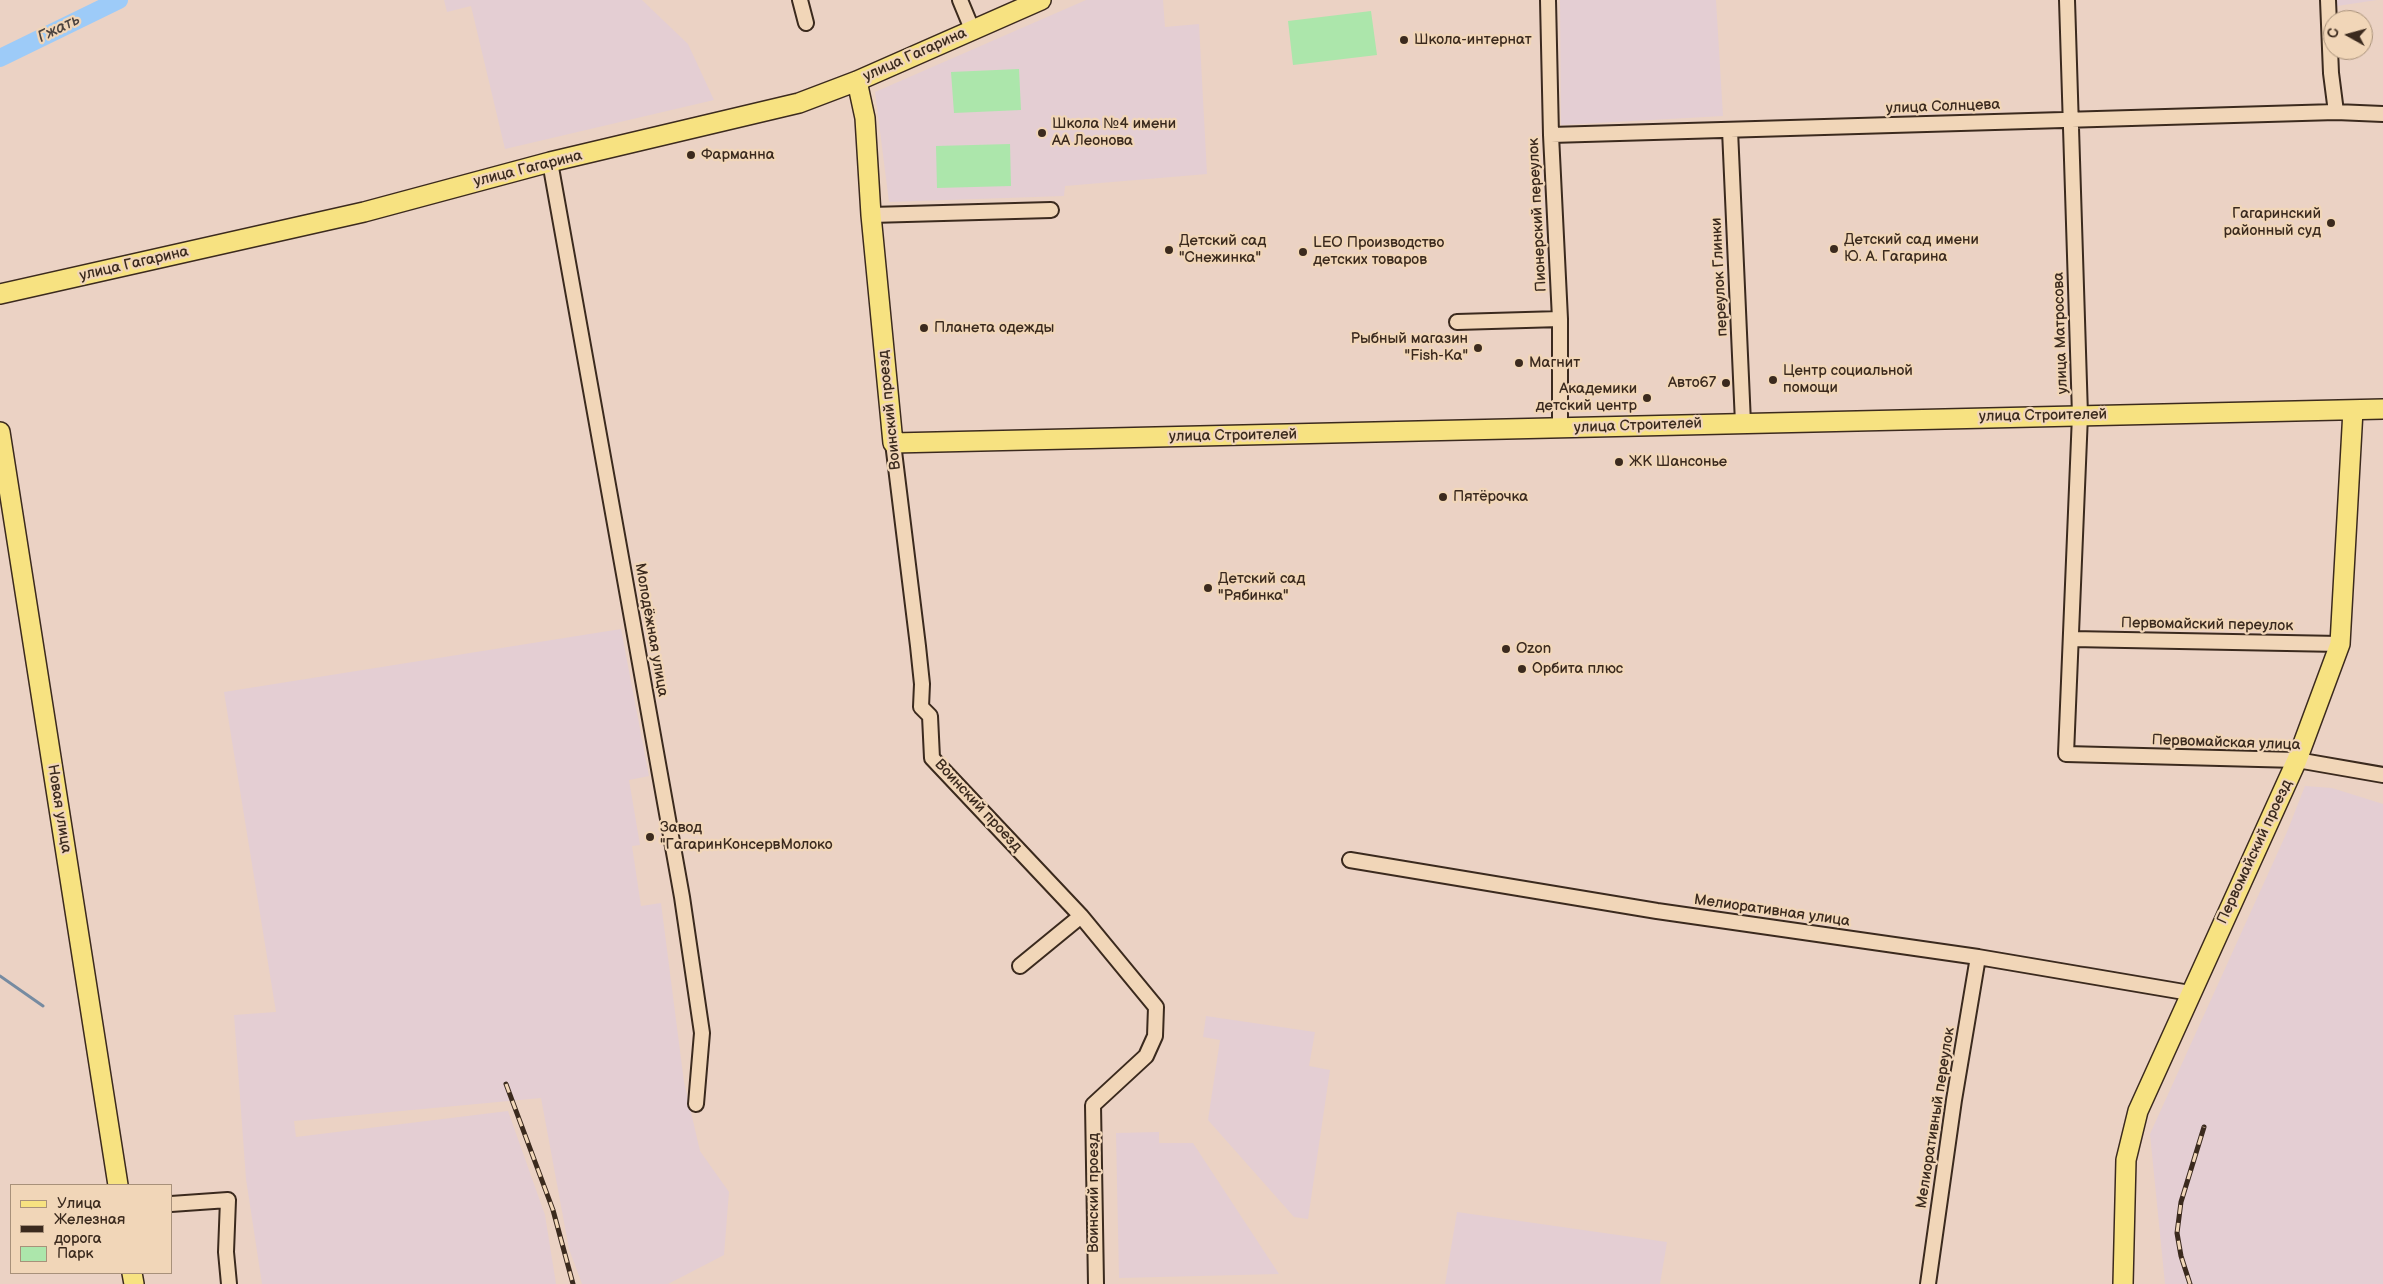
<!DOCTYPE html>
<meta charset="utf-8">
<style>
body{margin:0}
#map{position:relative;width:2383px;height:1284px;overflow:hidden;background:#ebd2c4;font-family:"Balsamiq Sans",sans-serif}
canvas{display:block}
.legend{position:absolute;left:10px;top:1184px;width:162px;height:90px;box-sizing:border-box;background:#f1d6b8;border:1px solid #a8917a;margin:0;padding:6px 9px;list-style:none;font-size:15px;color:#3b2a1e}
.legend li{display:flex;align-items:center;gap:10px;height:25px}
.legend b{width:25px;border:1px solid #a8917a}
.north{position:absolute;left:2323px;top:10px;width:50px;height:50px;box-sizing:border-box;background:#f1d6b8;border:1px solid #a8917a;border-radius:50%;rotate:277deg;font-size:14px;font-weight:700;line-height:20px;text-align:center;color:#3b2a1e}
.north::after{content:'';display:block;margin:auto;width:18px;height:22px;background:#3b2a1e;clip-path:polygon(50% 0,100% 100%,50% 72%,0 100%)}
</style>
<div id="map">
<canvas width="2383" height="1284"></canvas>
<ul class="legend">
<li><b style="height:6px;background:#f7e281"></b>Улица</li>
<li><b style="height:6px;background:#3b2a1e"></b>Железная дорога</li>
<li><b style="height:14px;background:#ace6ab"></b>Парк</li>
</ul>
<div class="north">С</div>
</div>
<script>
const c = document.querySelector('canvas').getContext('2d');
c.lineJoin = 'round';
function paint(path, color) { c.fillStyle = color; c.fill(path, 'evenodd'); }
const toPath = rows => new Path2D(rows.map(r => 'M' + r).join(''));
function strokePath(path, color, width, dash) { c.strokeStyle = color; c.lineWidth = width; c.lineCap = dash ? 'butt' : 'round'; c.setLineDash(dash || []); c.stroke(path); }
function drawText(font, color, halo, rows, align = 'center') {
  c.font = font + ' "Balsamiq Sans",sans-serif'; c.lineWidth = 4.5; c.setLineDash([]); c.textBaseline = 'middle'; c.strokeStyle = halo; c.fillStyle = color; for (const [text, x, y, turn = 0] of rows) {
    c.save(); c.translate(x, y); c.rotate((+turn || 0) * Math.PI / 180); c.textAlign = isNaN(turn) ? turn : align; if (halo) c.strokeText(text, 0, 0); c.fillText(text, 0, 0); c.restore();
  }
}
paint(toPath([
 [444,0,642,0,688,44,714,100,505,149,471,6,447,12],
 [1086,0,1163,0,1165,27,1199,24,1207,174,1065,186,1064,196,889,202,875,92],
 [1560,0,1716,0,1723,116,1561,125],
 [2337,0,2377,0,2337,6],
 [621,629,649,776,629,780,640,845,632,846,641,906,661,903,684,1082,700,1151,729,1192,724,1255,668,1284,582,1284,569,1249,541,1098,294,1121,296,1137,508,1111,545,1215,556,1284,262,1284,246,1179,234,1015,276,1012,224,692],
 [2305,786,2332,788,2383,804,2383,1284,2165,1284,2150,1134,2287,832],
 [1206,1016,1315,1032,1309,1066,1330,1070,1308,1219,1294,1217,1208,1120,1220,1040,1203,1037],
 [1159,1132,1159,1143,1193,1143,1279,1274,1119,1278,1116,1133],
 [1457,1212,1667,1242,1660,1284,1445,1284]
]), '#e4ced3');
paint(toPath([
 [1371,11,1377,55,1293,65,1288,21],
 [1019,69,1021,110,954,113,951,72],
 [1010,144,1011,186,937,188,936,146]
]), '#ace6ab');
strokePath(toPath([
 [0,976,43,1006]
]), '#768ba1', 3);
strokePath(toPath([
 [0,58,119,0]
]), '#9dcbf8', 18);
const minor = toPath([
 [800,0,806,23],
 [960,0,972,29],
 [1548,0,1551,135,1560,319,1560,429],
 [2067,0,2080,415,2066,754,2297,760,2383,775],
 [2328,0,2331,73,2336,112],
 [1730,130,1743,423],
 [1551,135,2336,112,2383,114],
 [550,162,682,897,702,1033,696,1104],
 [871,215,1051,210],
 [1457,322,1560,319],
 [893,443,918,646,922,684,921,707,930,716,932,758,1081,916,1156,1007,1155,1036,1146,1056,1093,1105,1096,1284],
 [2072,639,2340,644],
 [1350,860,1657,911,1978,957,2190,993],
 [1020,966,1081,916],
 [171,1204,228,1200,226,1252,229,1284],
 [1928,1284,1954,1100,1978,957]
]);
const major = toPath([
 [857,81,865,118,871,215,893,443,2383,409],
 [0,294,364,212,550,162,799,103,857,81,1041,0],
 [0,432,118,1185],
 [132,1273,134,1284],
 [2123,1284,2126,1160,2138,1111,2297,760,2340,644,2353,410]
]);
strokePath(minor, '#3b2a1e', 18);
strokePath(major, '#3b2a1e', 22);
strokePath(minor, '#f1d6b8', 14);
strokePath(major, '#f7e281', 19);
const rail = toPath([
 [506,1084,553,1210,573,1284],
 [2190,1284,2181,1256,2177,1233,2181,1202,2204,1127]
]);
strokePath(rail, '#3b2a1e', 5);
strokePath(rail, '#f1d6b8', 3, [9]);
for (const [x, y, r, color] of [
 [1404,40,5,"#3b2a1e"],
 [1042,133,5,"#3b2a1e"],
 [691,155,5,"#3b2a1e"],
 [2331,223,5,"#3b2a1e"],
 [1834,249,5,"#3b2a1e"],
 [1169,250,5,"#3b2a1e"],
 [1303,252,5,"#3b2a1e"],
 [924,328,5,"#3b2a1e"],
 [1478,348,5,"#3b2a1e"],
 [1519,363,5,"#3b2a1e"],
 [1773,380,5,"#3b2a1e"],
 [1726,383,5,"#3b2a1e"],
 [1647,398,5,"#3b2a1e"],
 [1619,462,5,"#3b2a1e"],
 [1443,497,5,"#3b2a1e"],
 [1208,588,5,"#3b2a1e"],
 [1506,649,5,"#3b2a1e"],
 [1522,669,5,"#3b2a1e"],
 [650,837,5,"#3b2a1e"]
]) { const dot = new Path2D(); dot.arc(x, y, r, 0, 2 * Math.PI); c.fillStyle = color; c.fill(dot); strokePath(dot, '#f1d6b8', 2); }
drawText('15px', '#3b2a1e', '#f1d6b8', [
 ["Школа-интернат",1414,40],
 ["Школа №4 имени",1052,124],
 ["АА Леонова",1052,141],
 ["Фарманна",701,155],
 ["Гагаринский",2321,214,"right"],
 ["районный суд",2321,231,"right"],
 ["Детский сад имени",1844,240],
 ["Ю. А. Гагарина",1844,257],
 ["Детский сад",1179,241],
 ["\"Снежинка\"",1179,258],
 ["LEO Производство",1313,243],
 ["детских товаров",1313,260],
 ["Планета одежды",934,328],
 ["Рыбный магазин",1468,339,"right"],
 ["\"Fish-Ка\"",1468,356,"right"],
 ["Магнит",1529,363],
 ["Центр социальной",1783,371],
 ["помощи",1783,388],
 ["Авто67",1716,383,"right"],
 ["Академики",1637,389,"right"],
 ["детский центр",1637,406,"right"],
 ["ЖК Шансонье",1629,462],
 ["Пятёрочка",1453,497],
 ["Детский сад",1218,579],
 ["\"Рябинка\"",1218,596],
 ["Ozon",1516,649],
 ["Орбита плюс",1532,669],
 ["Завод",660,828],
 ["\"ГагаринКонсервМолоко",660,845]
], 'left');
drawText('15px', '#3b2a1e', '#f1d6b8', [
 ["улица Гагарина",915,55,-24],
 ["улица Солнцева",1943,107,-2],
 ["улица Гагарина",528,169,-14],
 ["Пионерский переулок",1538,215,-93],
 ["улица Гагарина",134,264,-13],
 ["переулок Глинки",1720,277,-93],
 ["улица Матросова",2061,333,-92],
 ["Воинский проезд",890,410,-96],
 ["улица Строителей",2043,416,-1],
 ["улица Строителей",1638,426,-2],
 ["улица Строителей",1233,436,-1],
 ["Первомайский переулок",2207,625,1],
 ["Молодёжная улица",651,630,80],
 ["Первомайская улица",2226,743,2],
 ["Воинский проезд",978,806,47],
 ["Новая улица",59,809,81],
 ["Первомайский проезд",2255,852,-65],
 ["Мелиоративная улица",1772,911,8],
 ["Мелиоративный переулок",1936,1118,-81],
 ["Воинский проезд",1094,1193,-90]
]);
drawText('italic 16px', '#4a423f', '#f1d6b8', [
 ["Гжать",59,29,-26]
]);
</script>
